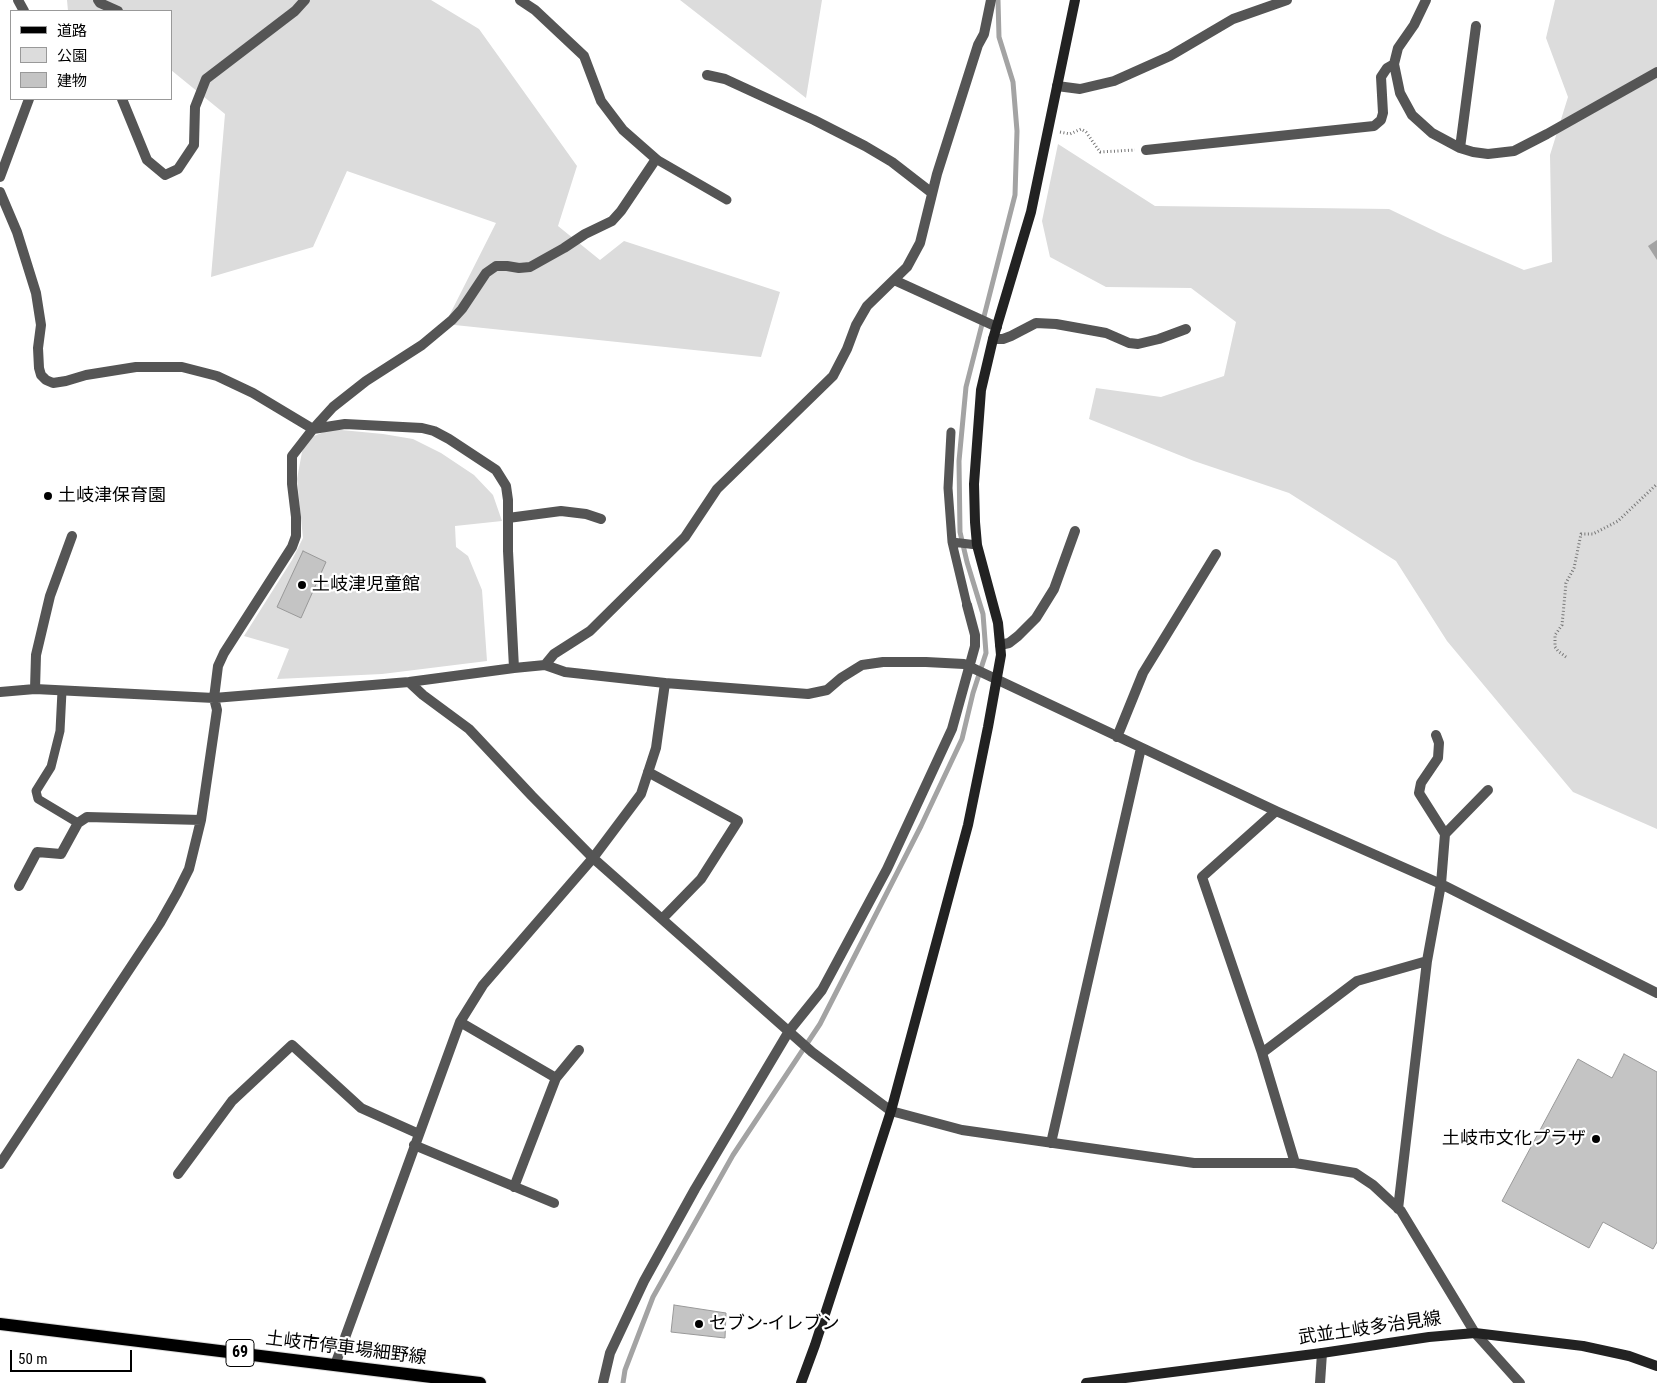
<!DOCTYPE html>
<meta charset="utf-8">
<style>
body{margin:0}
#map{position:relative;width:1657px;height:1383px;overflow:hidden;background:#fff;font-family:"Roboto Condensed","Noto Sans JP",sans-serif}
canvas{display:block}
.legend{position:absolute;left:10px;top:10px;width:162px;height:90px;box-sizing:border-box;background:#fff;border:1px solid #999;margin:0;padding:6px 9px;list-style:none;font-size:15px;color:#000}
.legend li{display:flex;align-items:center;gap:10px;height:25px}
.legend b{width:25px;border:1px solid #999}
.scale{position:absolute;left:10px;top:1350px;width:122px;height:22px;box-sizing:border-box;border:2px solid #000;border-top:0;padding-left:6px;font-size:15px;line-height:18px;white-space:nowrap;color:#000;-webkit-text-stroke:4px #fff;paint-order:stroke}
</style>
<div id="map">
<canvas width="1657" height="1383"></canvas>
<ul class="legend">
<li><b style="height:6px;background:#000"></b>道路</li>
<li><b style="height:14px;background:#dcdcdc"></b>公園</li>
<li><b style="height:14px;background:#c4c4c4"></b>建物</li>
</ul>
<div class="scale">50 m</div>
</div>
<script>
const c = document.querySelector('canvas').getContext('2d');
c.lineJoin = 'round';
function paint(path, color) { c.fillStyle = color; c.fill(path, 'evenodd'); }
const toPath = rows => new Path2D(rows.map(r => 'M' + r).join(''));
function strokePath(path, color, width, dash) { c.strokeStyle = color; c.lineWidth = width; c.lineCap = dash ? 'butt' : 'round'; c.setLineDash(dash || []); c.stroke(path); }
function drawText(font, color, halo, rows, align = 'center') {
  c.font = font + ' "Roboto Condensed","Noto Sans JP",sans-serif'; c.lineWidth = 4.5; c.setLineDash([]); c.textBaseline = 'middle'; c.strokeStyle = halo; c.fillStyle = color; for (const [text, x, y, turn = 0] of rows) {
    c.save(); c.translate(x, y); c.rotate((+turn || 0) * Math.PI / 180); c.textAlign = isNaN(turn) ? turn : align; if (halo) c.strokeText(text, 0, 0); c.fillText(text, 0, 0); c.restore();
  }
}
paint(toPath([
 [67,0,431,0,479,29,577,166,558,226,600,260,624,241,780,292,761,357,445,324,496,223,347,171,313,247,211,277,225,114,171,70,171,11,68,11],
 [680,0,822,0,806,98],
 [1555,0,1657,0,1657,829,1573,792,1447,641,1396,561,1289,493,1194,461,1089,419,1096,388,1161,397,1224,376,1236,322,1191,288,1106,287,1050,257,1042,221,1058,144,1155,206,1389,209,1443,235,1524,270,1552,262,1550,155,1568,97,1546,38],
 [331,429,383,434,413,439,441,453,474,475,493,495,502,521,455,526,456,547,468,556,482,590,487,661,382,674,277,679,289,649,244,636,292,560,303,538,297,479,302,452,307,439]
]), '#dcdcdc');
paint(toPath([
 [1657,240,1657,260,1648,246]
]), '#a3a3a3');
strokePath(toPath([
 [623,1383,625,1370,653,1297,733,1155,820,1024,921,826,962,739,973,693,986,653,983,614,967,562,960,532,959,461,966,387,1015,195,1017,131,1013,82,999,37,998,0]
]), '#a3a3a3', 5);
const building = toPath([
 [303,551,326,562,301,618,277,607,303,551],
 [1624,1054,1657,1072,1657,1242,1653,1249,1603,1222,1589,1248,1502,1201,1578,1059,1612,1078,1624,1054],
 [674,1305,726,1313,725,1338,671,1332,674,1305]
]);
paint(building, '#c4c4c4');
strokePath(building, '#999', 1);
const primary = toPath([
 [0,1324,480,1383]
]);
strokePath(primary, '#dbdbdb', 14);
strokePath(toPath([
 [1060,132,1070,134,1081,129,1086,132,1100,152,1135,150],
 [1566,657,1558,651,1555,647,1555,635,1562,625,1566,583,1574,568,1581,534,1593,534,1618,521,1657,484]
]), '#777', 3, [1, 2.5]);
strokePath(toPath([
 [656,159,727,200],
 [951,432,948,488,952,542,967,605],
 [952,542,977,545],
 [62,691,60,731,51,767,36,791,38,799,78,823]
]), '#555', 9);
strokePath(toPath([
 [18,0,24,11],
 [98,0,100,3,118,11],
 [1426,0,1414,25,1398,48,1394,64,1400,93,1412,115,1432,133,1460,148,1473,152,1488,154,1514,151,1547,134,1657,72],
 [707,75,725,79,814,120,865,146,892,162,932,193],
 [1057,86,1080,89,1114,81,1170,56,1233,19,1287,0],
 [122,99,147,160,165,175,178,169,194,145,195,107,206,79,295,11,305,0],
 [1460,148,1476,26],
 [1146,150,1374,126,1381,120,1383,113,1381,77,1387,68,1394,64],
 [0,177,29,99],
 [0,192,17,232,36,293,41,325,38,348,39,368,41,375,46,380,53,383,66,381,86,375,136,367,182,367,217,376,253,393,313,429,292,456,292,484,296,517,296,536,292,547,224,653,218,666,214,698,217,710,201,820,189,869,177,893,160,923,0,1164],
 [894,280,997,327],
 [993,339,1003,339,1011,336,1036,323,1056,324,1106,333,1129,343,1138,344,1159,339,1186,329],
 [313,429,333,407,366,381,422,345,452,320,462,309,486,273,496,266,507,266,519,268,530,267,564,248,585,234,612,221,621,211,656,159,623,130,601,101,584,56,535,10,520,0],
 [313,429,345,424,422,428,434,431,449,439,496,470,506,486,508,500,508,551,514,668],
 [508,518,561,511,586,514,601,519],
 [1000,645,1009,643,1018,636,1036,618,1054,589,1075,531],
 [545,665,554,654,590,631,685,537,717,489,833,376,847,349,856,325,867,306,907,267,920,243,937,174,978,45,984,34,991,0],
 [409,682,423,695,469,729,532,796,593,858,812,1052,891,1111,962,1130,1194,1163,1295,1163,1355,1173,1373,1185,1401,1211,1475,1333,1520,1383],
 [35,689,36,655,50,596,72,536],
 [0,692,35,689,214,698,409,682,514,668,545,665,565,672,665,683,808,694,827,690,841,678,862,665,883,662,926,662,964,664,1276,811,1441,884,1657,993],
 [1436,735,1439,743,1438,758,1421,783,1419,793,1445,834],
 [1117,737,1143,673,1216,554],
 [648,772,738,821,701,879,662,919],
 [1276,811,1202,877,1262,1053,1295,1163],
 [19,886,37,852,61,854,78,823,87,817,201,820],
 [460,1022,556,1078],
 [1262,1053,1357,981,1427,961],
 [1051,1143,1141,748],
 [414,1145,554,1203],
 [178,1174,232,1101,292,1045,361,1108,419,1134],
 [514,1187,556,1078,579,1050],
 [1398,1209,1427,961,1441,884,1445,834,1488,790],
 [335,1365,460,1022,483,985,593,858,641,794,656,748,665,683],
 [603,1383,610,1353,644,1281,695,1189,789,1031,822,990,887,869,952,729,975,646,975,635,967,605],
 [1320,1383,1322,1353]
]), '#555', 10);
strokePath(toPath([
 [801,1383,815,1345,891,1111,968,825,988,727,1001,655,998,623,977,545,975,522,974,484,981,390,993,339,1031,212,1075,0],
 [1086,1383,1322,1353,1429,1337,1475,1333,1583,1346,1629,1356,1657,1366]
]), '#222', 10);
strokePath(primary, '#000', 12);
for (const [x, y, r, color] of [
 [48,496,5,"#000"],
 [302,585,5,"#000"],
 [1596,1139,5,"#000"],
 [699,1324,5,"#000"]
]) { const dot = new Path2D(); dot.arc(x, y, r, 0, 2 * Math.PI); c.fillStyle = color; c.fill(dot); strokePath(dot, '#fff', 2); }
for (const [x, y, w] of [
 [240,1353,28]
]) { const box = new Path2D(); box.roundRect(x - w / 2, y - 13.5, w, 27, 4); c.fillStyle = '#fff'; c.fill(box); strokePath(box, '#000', 1); }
drawText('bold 16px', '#000', null, [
 ["69",240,1353]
]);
drawText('18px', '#000', '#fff', [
 ["土岐津保育園",58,496],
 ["土岐津児童館",312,585],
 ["土岐市文化プラザ",1586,1139,"right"],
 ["セブン-イレブン",709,1324]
], 'left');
drawText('18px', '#000', '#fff', [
 ["武並土岐多治見線",1370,1329,-8],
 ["土岐市停車場細野線",346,1349,7]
]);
</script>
